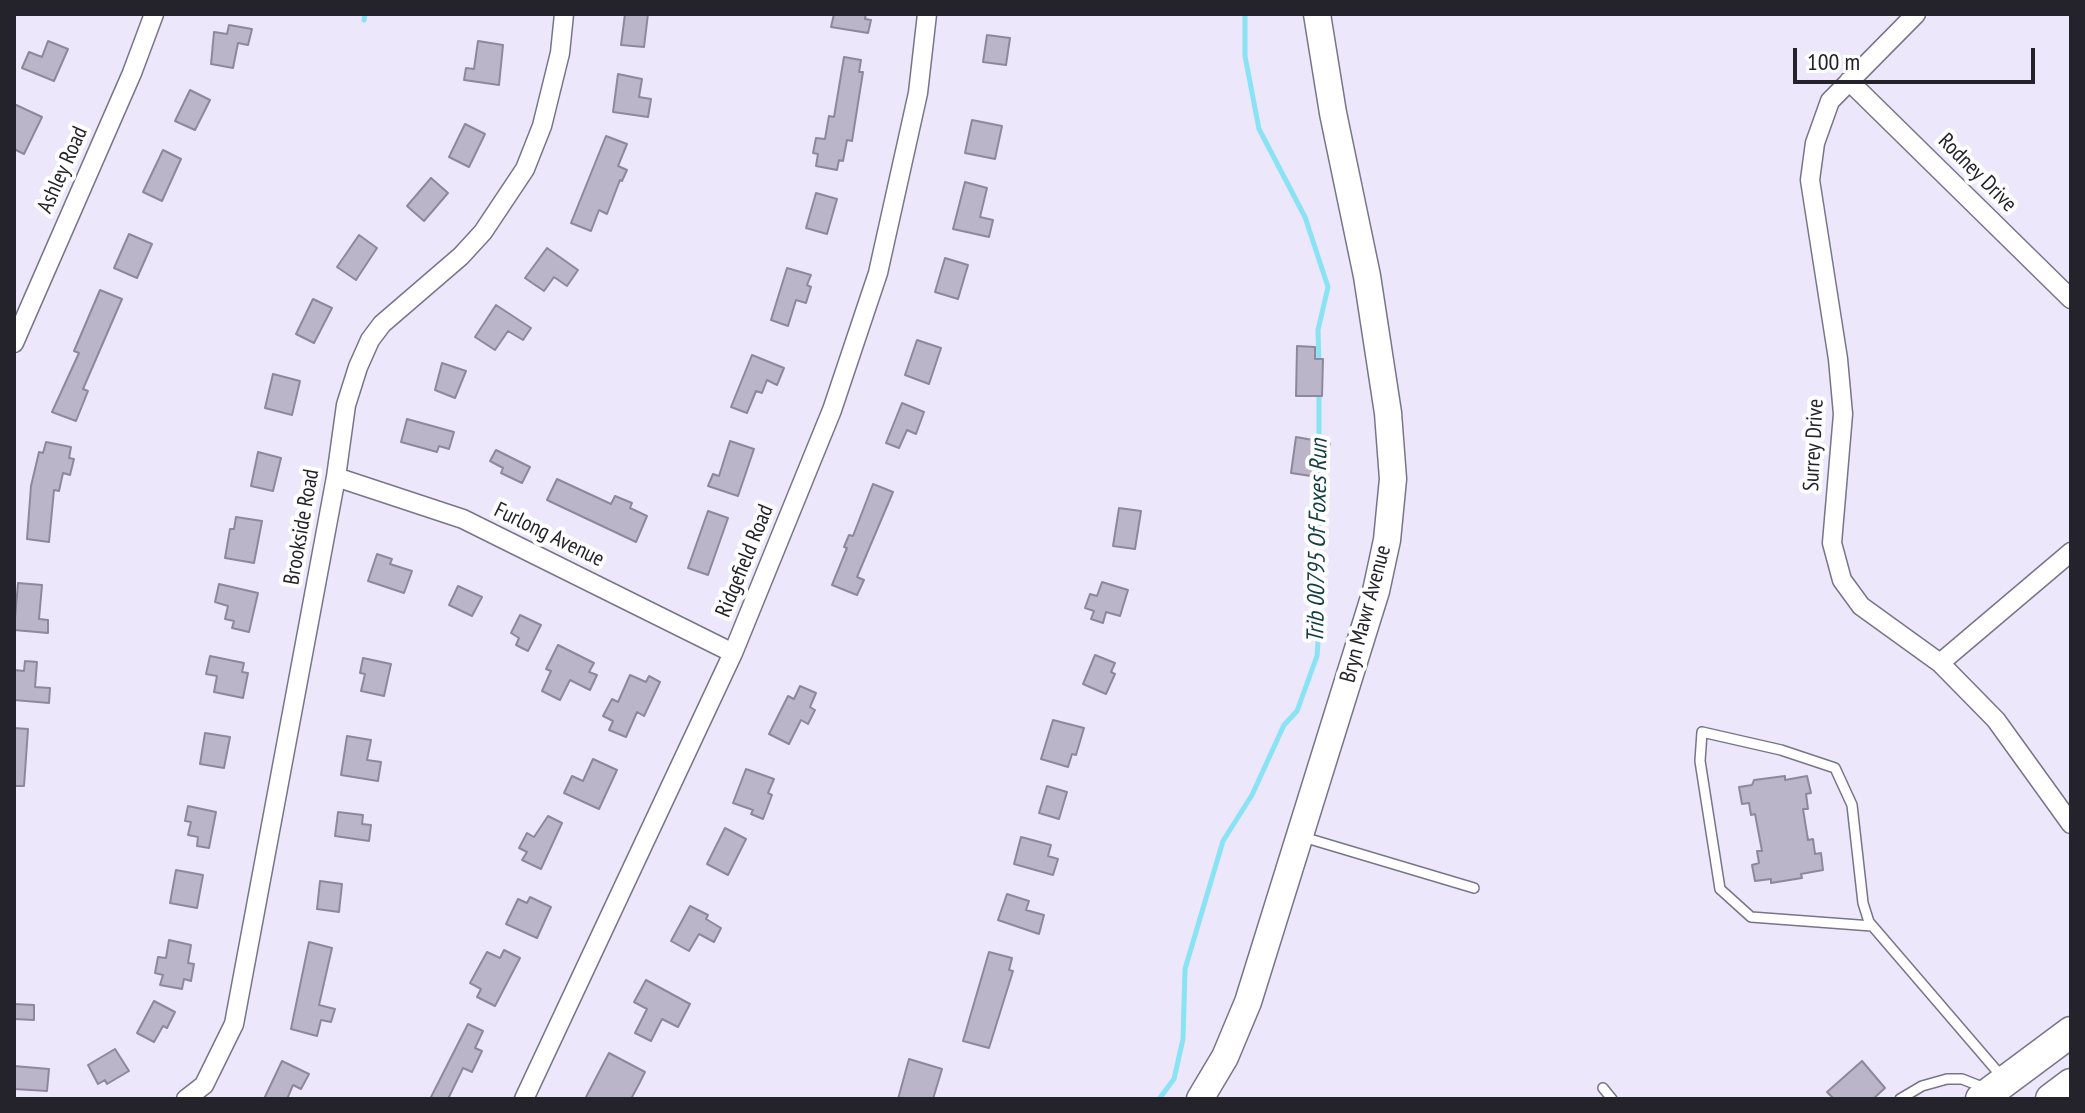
<!DOCTYPE html>
<style>
body{margin:0}
#map{position:relative;width:2085px;height:1113px;overflow:hidden;background:#ede7fc;font-family:"PT Sans Narrow",sans-serif}
canvas{display:block}
.frame{position:absolute;inset:0;border:16px solid #24222a;pointer-events:none}
.scale{position:absolute;left:1793px;top:48px;width:242px;height:36px;box-sizing:border-box;border:4px solid #24222a;border-top:0;padding-left:10px;font-size:24px;line-height:28px;white-space:nowrap;color:#24222a;-webkit-text-stroke:6px #fff;paint-order:stroke}
</style>
<div id="map">
<canvas width="2085" height="1113"></canvas>
<div class="frame"></div>
<div class="scale">100 m</div>
</div>
<script>
const c = document.querySelector('canvas').getContext('2d');
c.lineJoin = 'round';
const toPath = rows => new Path2D(rows.map(r => 'M' + r).join(''));
function strokePath(path, color, width, dash) { c.strokeStyle = color; c.lineWidth = width; c.lineCap = dash ? 'butt' : 'round'; c.setLineDash(dash || []); c.stroke(path); }
function paint(path, color) { c.fillStyle = color; c.fill(path, 'evenodd'); }
function drawText(font, color, halo, rows, align = 'center') {
  c.font = font + ' "PT Sans Narrow",sans-serif'; c.lineWidth = 8; c.setLineDash([]); c.textBaseline = 'middle'; c.strokeStyle = halo; c.fillStyle = color; for (const [text, x, y, turn = 0] of rows) {
    c.save(); c.translate(x, y); c.rotate((+turn || 0) * Math.PI / 180); c.textAlign = isNaN(turn) ? turn : align; if (halo) c.strokeText(text, 0, 0); c.fillText(text, 0, 0); c.restore();
  }
}
strokePath(toPath([
 [1245,14,1245,56,1259,129,1305,217,1328,287,1318,330,1319,366],
 [364,20,365,14],
 [1319,392,1319,446],
 [1159,1099,1174,1079,1183,1039,1185,969,1223,841,1252,795,1284,725,1297,711,1317,656,1319,628,1319,472]
]), '#89e3f4', 5);
const building = toPath([
 [625,14,648,14,644,47,621,45,625,14],
 [834,14,866,14,865,19,871,20,868,33,831,27,834,14],
 [229,25,252,29,248,45,238,43,233,68,211,64,214,32,227,34,229,25],
 [987,35,1010,38,1006,65,983,62,987,35],
 [48,41,68,49,54,81,22,68,29,52,42,57,48,41],
 [478,41,503,45,499,85,464,80,466,68,474,69,478,41],
 [844,57,861,60,859,72,863,72,852,141,847,140,843,161,839,160,837,170,816,166,818,154,813,153,816,138,825,139,829,116,834,117,844,57],
 [618,74,642,79,639,97,651,99,648,117,613,112,618,74],
 [190,90,210,100,195,130,175,121,190,90],
 [14,104,42,117,24,154,14,149,14,104],
 [972,120,1002,126,995,159,965,153,972,120],
 [465,124,485,134,469,167,449,157,465,124],
 [606,136,627,144,618,166,627,170,622,181,620,180,607,214,599,210,591,231,571,223,606,136],
 [163,150,181,159,162,201,143,192,163,150],
 [431,178,448,193,424,221,407,206,431,178],
 [965,182,987,188,980,217,993,220,989,237,953,229,965,182],
 [816,193,837,199,827,234,806,228,816,193],
 [129,234,152,244,137,278,114,268,129,234],
 [359,235,377,248,356,280,337,267,359,235],
 [547,248,578,270,567,286,554,277,544,291,525,278,547,248],
 [945,258,968,265,958,299,935,292,945,258],
 [787,268,811,275,807,285,811,287,806,303,796,300,788,326,771,320,787,268],
 [100,290,122,299,83,389,88,391,76,421,52,412,79,353,74,351,100,290],
 [313,299,332,308,314,343,296,334,313,299],
 [496,305,531,328,523,340,508,331,495,350,475,337,496,305],
 [917,340,941,348,929,384,905,375,917,340],
 [1297,346,1315,347,1315,359,1323,359,1322,396,1296,396,1297,346],
 [752,355,784,368,777,385,767,380,762,393,756,391,747,413,731,407,752,355],
 [442,363,466,371,455,398,435,390,442,363],
 [273,374,300,381,292,415,265,408,273,374],
 [902,403,924,412,916,434,907,430,899,448,886,443,902,403],
 [407,419,454,432,449,449,439,446,437,452,401,442,407,419],
 [1296,437,1330,443,1324,478,1291,473,1296,437],
 [730,441,754,449,738,496,708,486,713,474,719,476,730,441],
 [46,442,71,447,69,458,74,459,70,475,63,473,59,491,54,490,49,542,27,539,31,486,39,452,43,453,46,442],
 [496,450,530,467,522,483,501,473,503,468,490,461,496,450],
 [258,452,281,458,273,491,251,486,258,452],
 [557,479,611,504,615,496,632,503,630,508,647,516,636,542,547,500,557,479],
 [873,484,893,492,857,577,864,580,857,595,832,585,847,548,844,547,849,535,853,536,873,484],
 [1119,508,1141,511,1135,549,1113,546,1119,508],
 [708,511,728,518,708,575,688,568,708,511],
 [236,517,262,521,254,563,225,558,230,529,234,529,236,517],
 [377,554,392,559,390,564,412,571,404,593,368,581,377,554],
 [1102,582,1128,590,1120,616,1106,612,1103,623,1091,619,1094,611,1085,608,1090,594,1097,596,1102,582],
 [18,583,42,585,39,619,48,620,48,633,14,630,18,583],
 [219,584,258,593,249,632,232,628,234,621,225,619,228,606,215,602,219,584],
 [458,586,482,597,472,616,449,605,458,586],
 [520,615,541,625,528,651,516,645,519,638,511,633,520,615],
 [558,645,594,663,589,672,597,675,590,690,570,680,560,700,542,691,551,671,546,669,558,645],
 [1095,655,1115,663,1111,672,1115,674,1106,694,1083,684,1095,655],
 [210,656,244,663,242,672,248,673,243,698,214,692,217,676,206,674,210,656],
 [363,658,391,664,384,696,361,691,365,674,360,673,363,658],
 [25,661,37,662,35,687,50,688,49,703,14,700,14,670,24,671,25,661],
 [630,675,646,682,649,676,660,682,644,716,637,712,626,737,609,730,613,721,603,716,612,699,618,702,630,675],
 [800,686,816,693,810,707,815,710,808,724,801,720,789,744,769,734,788,696,794,699,800,686],
 [1053,720,1084,728,1076,755,1072,754,1068,767,1041,759,1053,720],
 [14,728,28,729,24,786,14,786,14,728],
 [205,733,230,737,224,768,200,764,205,733],
 [347,736,371,740,367,760,381,762,378,781,341,775,347,736],
 [593,759,617,770,599,809,564,793,572,776,583,781,593,759],
 [746,769,774,779,768,793,772,795,763,819,751,814,753,810,733,803,746,769],
 [1785,776,1785,780,1807,776,1811,793,1806,794,1808,809,1803,809,1808,840,1813,839,1815,854,1821,853,1823,870,1801,874,1802,878,1771,883,1771,879,1755,881,1752,865,1759,863,1757,851,1762,851,1755,814,1751,815,1749,803,1742,804,1739,787,1752,785,1754,780,1785,776],
 [1047,786,1067,792,1059,819,1039,813,1047,786],
 [188,806,216,812,209,848,197,846,198,837,188,835,191,822,185,821,188,806],
 [338,812,363,815,362,824,371,825,369,841,335,836,338,812],
 [548,816,562,823,541,869,522,860,527,852,519,848,527,833,534,837,548,816],
 [725,828,746,839,728,875,707,864,725,828],
 [1021,837,1051,845,1048,856,1058,859,1053,875,1014,864,1021,837],
 [176,870,203,875,197,908,170,903,176,870],
 [320,881,342,884,339,912,317,909,320,881],
 [1007,894,1029,901,1026,910,1044,915,1039,934,998,920,1007,894],
 [530,897,551,907,537,938,506,924,518,899,527,903,530,897],
 [690,906,708,915,706,919,721,928,714,942,699,934,689,951,671,941,690,906],
 [169,940,191,945,188,963,194,964,191,981,184,979,182,989,160,985,163,975,155,973,158,957,166,958,169,940],
 [309,942,332,948,319,1005,335,1009,331,1022,321,1020,317,1036,291,1029,309,942],
 [504,950,520,958,495,1006,477,997,481,989,470,983,487,952,500,958,504,950],
 [989,952,1012,958,1009,970,1013,971,989,1048,963,1041,989,952],
 [646,980,690,1004,678,1027,662,1019,651,1041,635,1033,647,1009,634,1002,646,980],
 [154,1001,175,1012,167,1028,163,1026,154,1042,137,1033,154,1001],
 [14,1004,34,1005,34,1020,14,1019,14,1004],
 [468,1024,483,1031,475,1048,482,1051,472,1072,463,1068,448,1099,430,1099,468,1024],
 [115,1049,129,1071,107,1084,105,1080,98,1084,88,1065,115,1049],
 [609,1053,645,1072,639,1084,631,1099,585,1099,609,1053],
 [909,1059,942,1069,933,1099,898,1099,909,1059],
 [282,1061,309,1074,301,1089,293,1085,287,1099,264,1099,282,1061],
 [1862,1061,1885,1088,1873,1099,1834,1099,1827,1092,1862,1061],
 [14,1066,49,1069,47,1091,14,1089,14,1066]
]);
paint(building, '#bab5c9');
strokePath(building, '#8e889c', 2);
const service = toPath([
 [1303,837,1474,888],
 [1872,926,1751,917,1720,889,1700,761,1702,732,1781,750,1835,768,1852,805,1863,903,1869,922,2003,1078],
 [1603,1088,1612,1099],
 [1900,1099,1922,1086,1947,1079,1962,1079,1985,1088]
]);
const minor = toPath([
 [1916,14,1830,101,1815,143,1810,180,1838,359,1843,414,1832,543,1842,580,1861,606,1940,663,1996,720,2071,824],
 [1849,81,2071,299],
 [14,343,132,73,154,14],
 [336,477,463,519,733,653],
 [1940,663,2071,552],
 [186,1099,204,1085,234,1024,336,477,346,405,358,367,370,340,382,324,461,256,483,232,525,169,542,126,560,53,564,14],
 [524,1099,733,653,832,410,878,273,918,93,927,14]
]);
const secondary = toPath([
 [1200,1099,1225,1057,1248,1002,1376,591,1387,540,1393,479,1388,413,1367,276,1333,113,1317,14]
]);
const trunk = toPath([
 [1981,1099,2071,1032],
 [2051,1099,2071,1084]
]);
strokePath(service, '#797487', 12);
strokePath(minor, '#797487', 21);
strokePath(secondary, '#797487', 29);
strokePath(trunk, '#797487', 33);
strokePath(service, '#fff', 9);
strokePath(minor, '#fff', 18);
strokePath(secondary, '#fff', 26);
strokePath(trunk, '#fff', 30);
drawText('22px', '#24222a', '#fff', [
 ["Ashley Road",63,170,-66],
 ["Rodney Drive",1977,173,45],
 ["Surrey Drive",1814,445,-87],
 ["Brookside Road",302,527,-80],
 ["Furlong Avenue",549,535,26],
 ["Ridgefield Road",745,561,-68],
 ["Bryn Mawr Avenue",1366,614,-75]
]);
drawText('italic 24px', '#133d45', '#fff', [
 ["Trib 00795 Of Foxes Run",1318,541,-89]
]);
</script>
